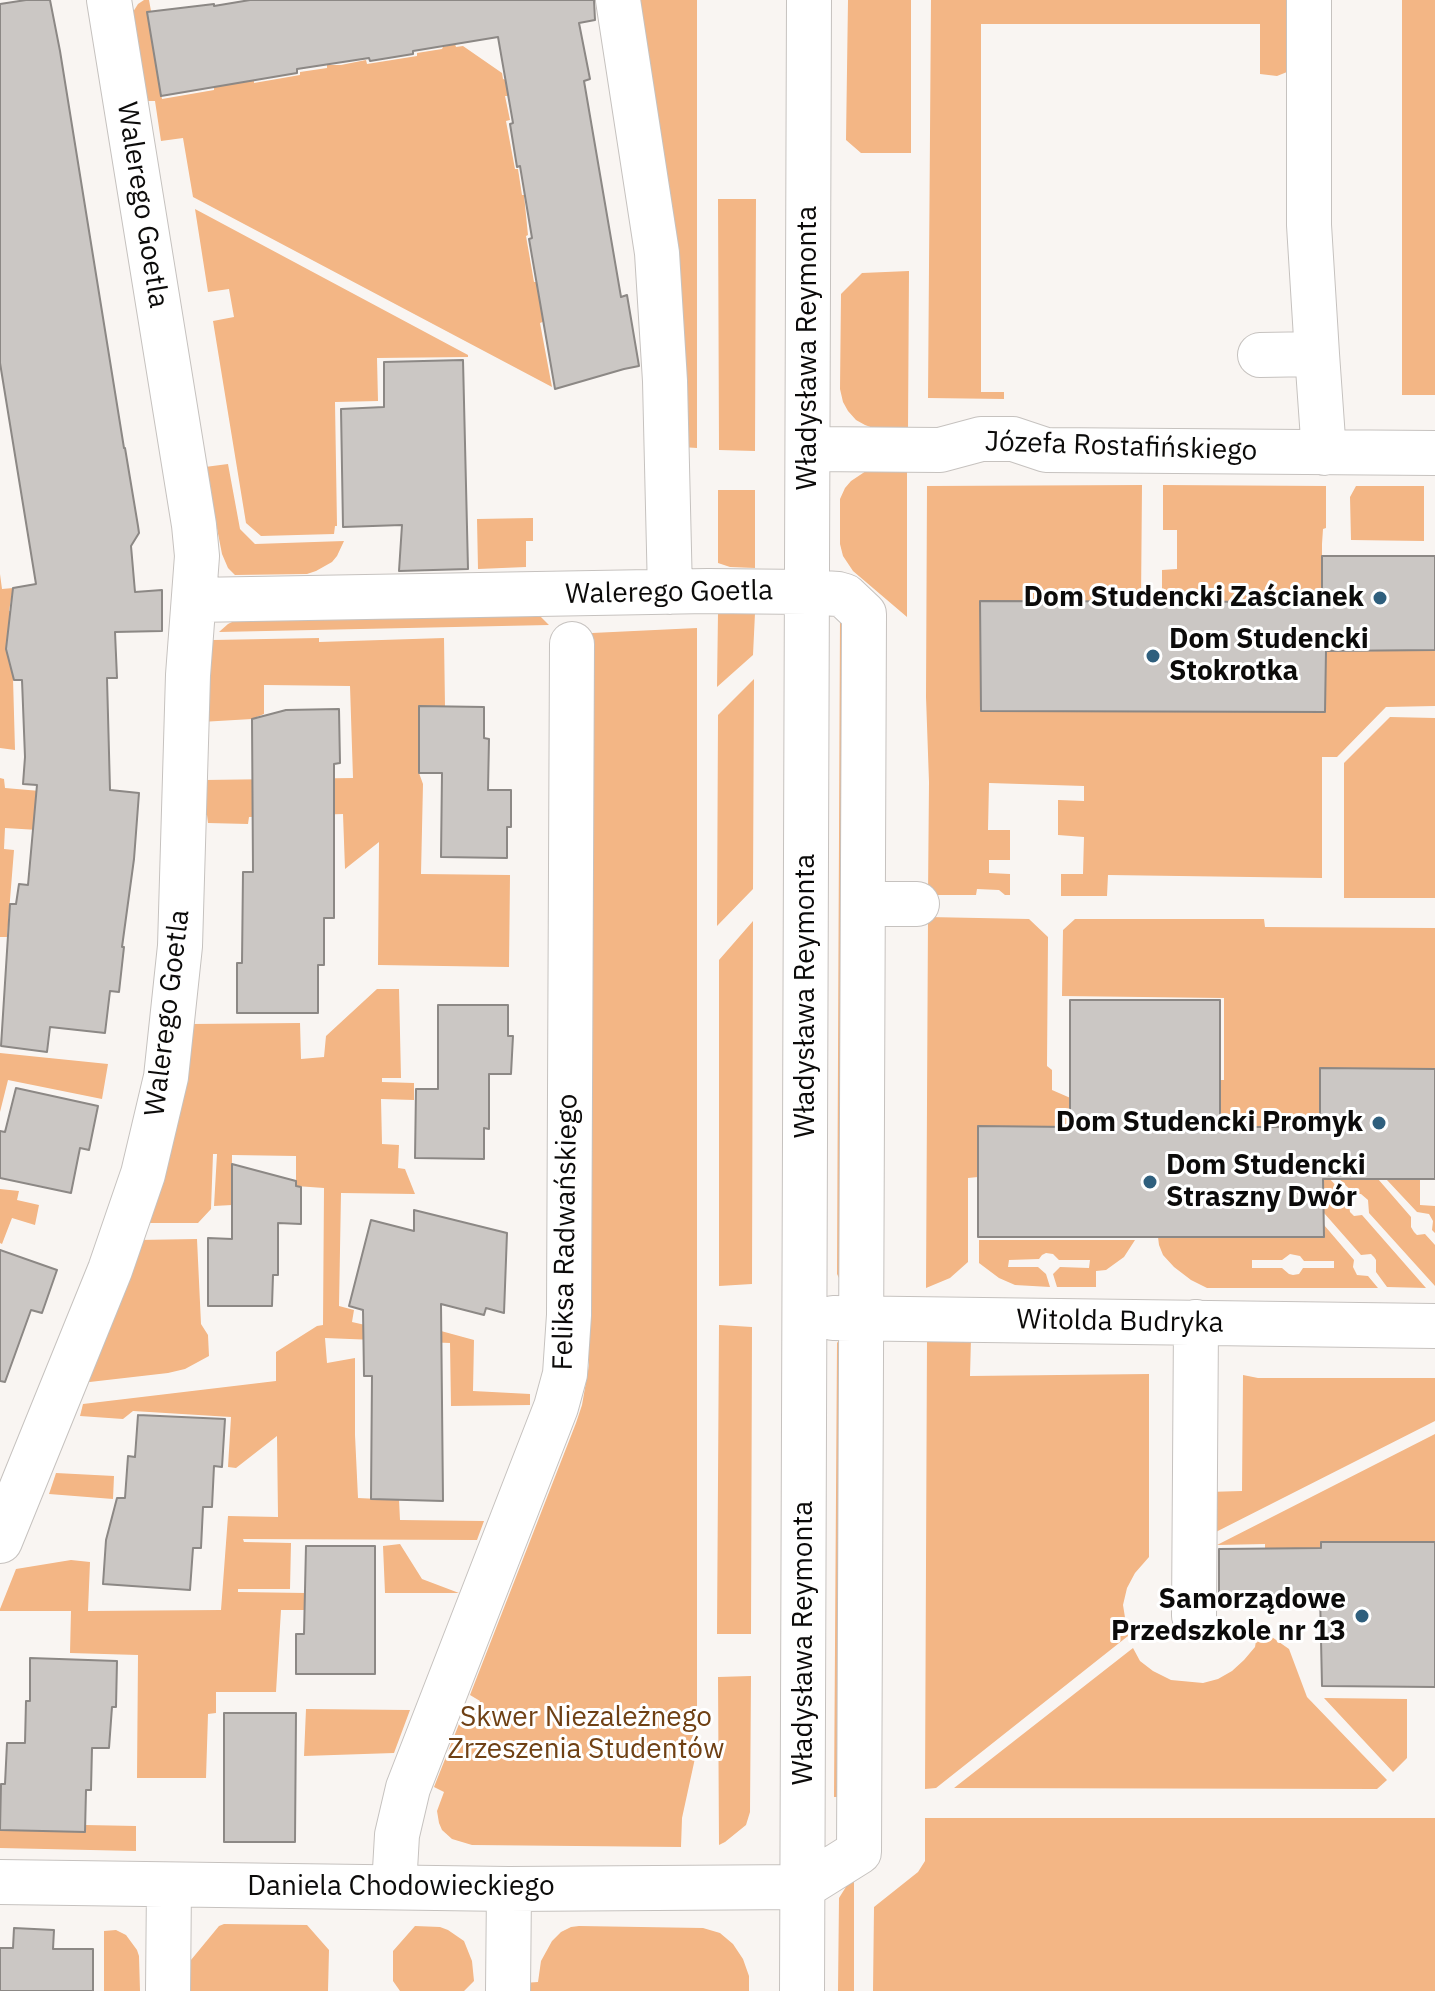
<!DOCTYPE html>
<meta charset="utf-8">
<style>
body{margin:0}
canvas{display:block;background:#f9f5f2}
</style>
<canvas width="1435" height="1991"></canvas>
<script>
const context = document.querySelector('canvas').getContext('2d');
context.lineJoin = 'round';
function fill(path, color) { context.fillStyle = color; context.fill(path, 'evenodd'); }
const poly = rows => new Path2D(rows.map(r => 'M' + r).join(''));
function stroke(path, color, width, dash) { context.strokeStyle = color; context.lineWidth = width; context.lineCap = dash ? 'butt' : 'round'; context.setLineDash(dash || []); context.stroke(path); }
function write(font, color, halo, rows, align = 'center') {
  context.font = font + ' "IBM Plex Sans",sans-serif'; context.lineWidth = 6; context.setLineDash([]); context.textBaseline = 'middle'; context.strokeStyle = halo; context.fillStyle = color; for (const [text, x, y, turn = 0] of rows) {
    context.save(); context.translate(x, y); context.rotate((+turn || 0) * Math.PI / 180); context.textAlign = isNaN(turn) ? turn : align; if (halo) context.strokeText(text, 0, 0); context.fillText(text, 0, 0); context.restore();
  }
}
const green = poly([
 [144,0,149,0,151,11,147,12,162,99,214,90,214,83,254,79,254,83,300,75,300,72,327,68,327,65,341,65,366,60,367,64,417,56,417,53,442,49,443,47,455,44,456,47,463,46,502,73,503,79,506,80,508,96,505,96,510,120,506,121,515,169,518,169,522,195,524,195,528,235,526,236,534,282,536,282,545,321,540,323,552,387,193,197,183,138,161,141,155,101,147,101,133,12,138,4],
 [640,0,697,0,697,448,682,447],
 [848,0,911,0,911,153,861,153,846,140],
 [931,0,1290,0,1287,72,1277,76,1260,74,1260,24,981,24,981,392,1004,392,1004,399,928,398],
 [1402,0,1435,0,1435,395,1402,395],
 [718,199,756,199,755,451,719,450],
 [195,209,468,355,468,357,377,358,378,401,335,402,337,526,335,526,334,534,261,536,246,523,213,321,234,317,229,289,208,292],
 [909,271,908,429,876,429,865,425,856,420,848,411,843,402,840,389,841,294,862,273],
 [228,464,240,529,255,544,344,541,337,556,332,562,316,571,307,574,235,575,228,568,222,554,205,467],
 [907,469,907,617,853,571,843,556,840,544,840,499,845,488,851,481,866,471],
 [1142,485,1141,602,980,602,980,651,984,652,985,660,980,660,981,711,1325,712,1326,662,1322,652,1435,650,1435,706,1386,707,1337,757,1322,757,1322,878,1108,875,1107,896,1061,896,1061,874,1083,874,1084,837,1058,835,1058,800,1084,801,1084,786,989,783,988,830,1010,830,1010,860,989,860,989,873,1010,874,1010,895,1005,895,999,890,977,889,976,895,928,895,929,782,926,697,927,486],
 [1163,485,1326,486,1326,528,1323,529,1322,544,1322,594,1325,602,1162,602,1162,570,1177,569,1177,530,1163,530],
 [1356,486,1424,486,1424,541,1351,540,1350,497],
 [718,490,755,490,755,568,730,567,718,563],
 [533,518,533,541,526,541,526,567,478,569,477,519],
 [0,574,2,589,13,588,9,611,15,612,13,678,15,750,0,748],
 [718,613,755,613,753,655,717,687],
 [539,615,549,625,219,632,228,624,240,618],
 [840,616,854,631,840,1280,837,1274],
 [697,628,697,1749,682,1818,681,1847,472,1845,452,1839,442,1830,439,1823,437,1811,444,1792,434,1787,459,1724,470,1727,480,1701,470,1695,576,1423,582,1405,589,1365,587,640,592,633],
 [319,638,319,642,444,638,445,707,419,707,419,773,423,784,421,874,510,875,509,967,378,965,379,842,345,869,343,814,249,817,248,824,208,823,207,815,203,815,204,780,353,778,350,686,264,685,264,714,252,719,201,722,210,645,213,640],
 [754,679,753,889,717,926,718,715],
 [1390,717,1435,718,1435,898,1344,898,1344,763],
 [0,778,4,779,5,788,40,791,38,830,5,828,4,849,14,850,7,937,0,937],
 [928,917,1029,919,1048,937,1047,1066,1052,1070,1052,1090,1128,1123,1128,1127,978,1126,978,1177,968,1178,968,1262,950,1278,926,1288],
 [1075,919,1264,919,1265,927,1435,928,1435,1069,1321,1068,1323,1127,1203,1127,1185,1080,1224,1080,1224,998,1062,996,1063,930],
 [753,921,752,1284,719,1286,719,960],
 [377,989,399,989,401,1078,382,1078,382,1082,414,1083,414,1100,381,1099,382,1144,399,1145,398,1168,405,1169,415,1194,341,1193,339,1306,354,1310,352,1322,374,1327,397,1319,474,1340,473,1391,530,1394,530,1405,451,1406,450,1343,325,1338,327,1363,355,1358,355,1435,358,1498,399,1500,400,1520,484,1521,477,1540,243,1539,244,1542,291,1543,290,1589,238,1589,238,1592,306,1593,305,1610,281,1610,276,1692,216,1692,216,1713,208,1714,206,1778,137,1778,138,1655,70,1653,71,1611,0,1611,0,1609,16,1569,71,1560,90,1562,88,1611,221,1610,228,1516,278,1517,277,1436,236,1468,228,1467,231,1417,133,1411,123,1419,80,1416,83,1404,276,1381,276,1352,317,1326,323,1325,324,1188,296,1186,296,1156,232,1155,232,1205,214,1206,217,1154,213,1154,211,1209,198,1223,144,1223,191,1024,300,1023,301,1059,324,1057,326,1036],
 [0,1053,108,1064,102,1099,8,1080,0,1112],
 [1329,1178,1348,1199,1350,1212,1354,1216,1362,1215,1426,1288,1387,1287,1376,1272,1376,1260,1374,1257,1371,1254,1361,1255,1324,1213,1324,1179],
 [1339,1179,1378,1179,1411,1217,1411,1227,1414,1232,1417,1235,1425,1234,1435,1245,1435,1286,1369,1213,1368,1200,1361,1194,1355,1194],
 [1386,1179,1420,1179,1420,1205,1435,1206,1435,1233,1432,1230,1433,1221,1429,1214,1417,1212],
 [0,1189,19,1191,17,1200,39,1205,35,1225,12,1218,2,1244,0,1243],
 [1324,1225,1354,1260,1353,1267,1357,1275,1368,1276,1378,1288,1207,1288,1191,1280,1174,1267,1163,1255,1159,1245,1158,1237,1323,1237],
 [1290,1254,1300,1256,1304,1261,1334,1261,1334,1268,1303,1268,1299,1274,1293,1275,1289,1274,1282,1268,1252,1268,1252,1260,1282,1260],
 [197,1239,201,1324,208,1335,209,1356,185,1369,168,1373,81,1383,138,1240],
 [979,1240,1135,1240,1124,1257,1106,1270,1096,1271,1096,1287,1057,1287,1053,1274,1060,1267,1089,1268,1090,1260,1059,1260,1053,1254,1046,1253,1042,1255,1039,1259,1009,1260,1008,1267,1038,1267,1046,1274,1050,1287,1015,1285,999,1278,979,1263],
 [719,1325,752,1327,751,1634,717,1634],
 [927,1338,971,1338,970,1376,1149,1374,1149,1557,1135,1573,1127,1588,1123,1605,1128,1636,936,1788,925,1789],
 [839,1340,848,1797,834,1797,837,1343],
 [1243,1375,1258,1378,1435,1378,1435,1421,1206,1537,1207,1492,1242,1491],
 [1435,1434,1435,1542,1321,1595,1265,1594,1265,1544,1217,1545],
 [56,1473,114,1476,113,1499,49,1494],
 [400,1544,422,1579,459,1593,385,1593,383,1546],
 [1257,1635,1269,1635,1289,1649,1307,1697,1387,1780,1377,1789,954,1788,1133,1648,1140,1661,1153,1671,1171,1680,1203,1683,1218,1679,1232,1671,1244,1660,1255,1647],
 [751,1676,750,1812,746,1825,725,1842,719,1845,718,1677],
 [1324,1698,1407,1699,1407,1758,1393,1772],
 [306,1709,410,1710,394,1753,304,1756],
 [925,1818,1435,1818,1435,1991,873,1991,874,1907,918,1872,925,1861],
 [85,1825,136,1826,136,1851,0,1848,0,1830,84,1832],
 [854,1877,854,1991,838,1991,839,1898,849,1882],
 [224,1924,307,1925,329,1950,328,1991,186,1991,186,1966,219,1926],
 [415,1926,440,1927,448,1930,464,1941,472,1961,474,1981,464,1991,400,1991,393,1981,393,1951],
 [579,1926,703,1928,720,1933,733,1944,743,1959,749,1976,749,1991,523,1991,523,1983,538,1982,541,1961,552,1941,561,1932,571,1927],
 [116,1930,126,1935,137,1950,139,1956,140,1991,104,1991,104,1931]
]);
const building = poly([
 [26,0,50,0,60,51,124,448,125,448,138,526,139,533,131,546,135,592,162,590,162,631,115,632,117,678,107,678,110,790,139,793,134,859,122,947,124,947,119,992,110,991,105,1033,50,1027,47,1052,1,1046,10,904,16,904,19,884,28,885,37,785,23,784,25,757,22,680,14,680,6,649,13,588,36,584,0,363,0,4,26,0],
 [250,0,594,0,595,20,579,23,590,79,584,81,621,297,627,295,639,366,624,369,555,389,529,239,532,238,520,166,517,167,510,124,513,123,498,37,413,51,413,54,370,61,369,58,297,69,297,73,161,96,147,12,214,4,214,6,250,0],
 [463,360,468,569,399,571,402,525,343,527,341,409,384,407,384,362,463,360],
 [1322,556,1435,556,1435,650,1326,651,1325,712,981,711,980,601,1322,602,1322,556],
 [419,706,484,707,484,738,489,739,488,790,511,790,511,827,507,827,507,858,441,857,442,773,419,773,419,706],
 [339,709,340,763,334,764,334,918,324,918,324,965,318,965,318,1013,237,1013,237,963,242,963,243,872,253,872,252,719,286,710,339,709],
 [1070,1000,1220,1000,1220,1127,1320,1127,1320,1068,1435,1069,1435,1179,1323,1179,1324,1237,978,1237,978,1126,1070,1127,1070,1000],
 [438,1005,508,1005,508,1036,513,1036,511,1074,489,1074,489,1129,484,1128,484,1159,415,1158,416,1089,438,1089,438,1005],
 [16,1088,98,1106,89,1150,80,1148,71,1193,0,1178,0,1131,5,1132,16,1088],
 [232,1164,296,1181,296,1186,301,1187,301,1224,278,1223,278,1275,273,1275,272,1306,208,1306,208,1238,232,1239,232,1164],
 [414,1210,507,1233,504,1313,486,1308,484,1315,441,1304,443,1501,371,1499,372,1376,364,1376,363,1310,349,1306,371,1220,414,1231,414,1210],
 [0,1250,57,1270,42,1313,31,1310,5,1382,0,1381,0,1250],
 [138,1415,225,1419,222,1467,214,1466,212,1507,203,1507,201,1548,193,1548,190,1590,103,1584,106,1540,117,1498,125,1498,128,1456,135,1457,138,1415],
 [1321,1542,1435,1542,1435,1687,1322,1686,1320,1594,1219,1595,1219,1549,1321,1548,1321,1542],
 [306,1546,375,1546,375,1674,296,1674,296,1634,304,1634,306,1546],
 [30,1658,117,1661,116,1707,112,1707,109,1748,92,1748,91,1790,86,1790,85,1832,0,1830,1,1784,5,1784,7,1743,25,1743,26,1701,30,1701,30,1658],
 [224,1713,296,1713,295,1842,224,1842,224,1713],
 [14,1928,54,1930,53,1949,93,1949,93,1991,0,1991,0,1948,13,1948,14,1928]
]);
const minor = poly([
 [618,0,657,253,665,381,670,592],
 [1309,0,1309,225,1317,354],
 [1260,355,1317,354,1324,453],
 [808,449,940,450,981,439,1013,439,1046,450,1435,453],
 [863,904,917,904],
 [833,1318,1435,1326],
 [0,1541,110,1270,143,1174,166,1077,180,946,188,675,197,556,194,525,109,0],
 [1194,1616,1196,1322],
 [0,1882,509,1889,803,1887,859,1852,864,614,845,596,838,594,808,592,708,591,194,600],
 [394,1887,397,1835,408,1788,556,1407,565,1374,569,1315,572,644],
 [168,1991,169,1885],
 [508,1991,509,1889],
 [802,1991,809,0]
]);
const markers = [
 [1380,598,8,"#2f5f7d"],
 [1153,656,8,"#2f5f7d"],
 [1379,1123,8,"#2f5f7d"],
 [1150,1182,8,"#2f5f7d"],
 [1362,1616,8,"#2f5f7d"]
];
const streetNames = [
 ["Walerego Goetla",142,205,81],
 ["Władysława Reymonta",808,348,-90],
 ["Józefa Rostafińskiego",1121,447,2],
 ["Walerego Goetla",669,593,-1],
 ["Władysława Reymonta",806,996,-90],
 ["Walerego Goetla",168,1013,-83],
 ["Feliksa Radwańskiego",566,1232,-89],
 ["Witolda Budryka",1120,1322,1],
 ["Władysława Reymonta",804,1643,-90],
 ["Daniela Chodowieckiego",401,1887]
];
const poiNames = [
 ["Dom Studencki Zaścianek",1364,598],
 ["Dom Studencki",1169,640,"left"],
 ["Stokrotka",1169,672,"left"],
 ["Dom Studencki Promyk",1363,1123],
 ["Dom Studencki",1166,1166,"left"],
 ["Straszny Dwór",1166,1198,"left"],
 ["Samorządowe",1346,1600],
 ["Przedszkole nr 13",1346,1632]
];
const parkNames = [
 ["Skwer Niezależnego",586,1718],
 ["Zrzeszenia Studentów",586,1750]
];
fill(green, '#f3b685');
fill(building, '#cbc7c4');
stroke(building, '#8c8885', 2);
stroke(minor, '#c6c2bf', 46);
stroke(minor, '#fff', 44);
for (const [x, y, r, color] of markers) { const dot = new Path2D(); dot.arc(x, y, r, 0, 2 * Math.PI); context.fillStyle = color; context.fill(dot); stroke(dot, '#fff', 3); }
write('28px', '#0c0b0a', '#fff', streetNames);
write('bold 28px', '#0c0b0a', '#fff', poiNames, 'right');
write('28px', '#6f4014', '#fff', parkNames);
</script>
